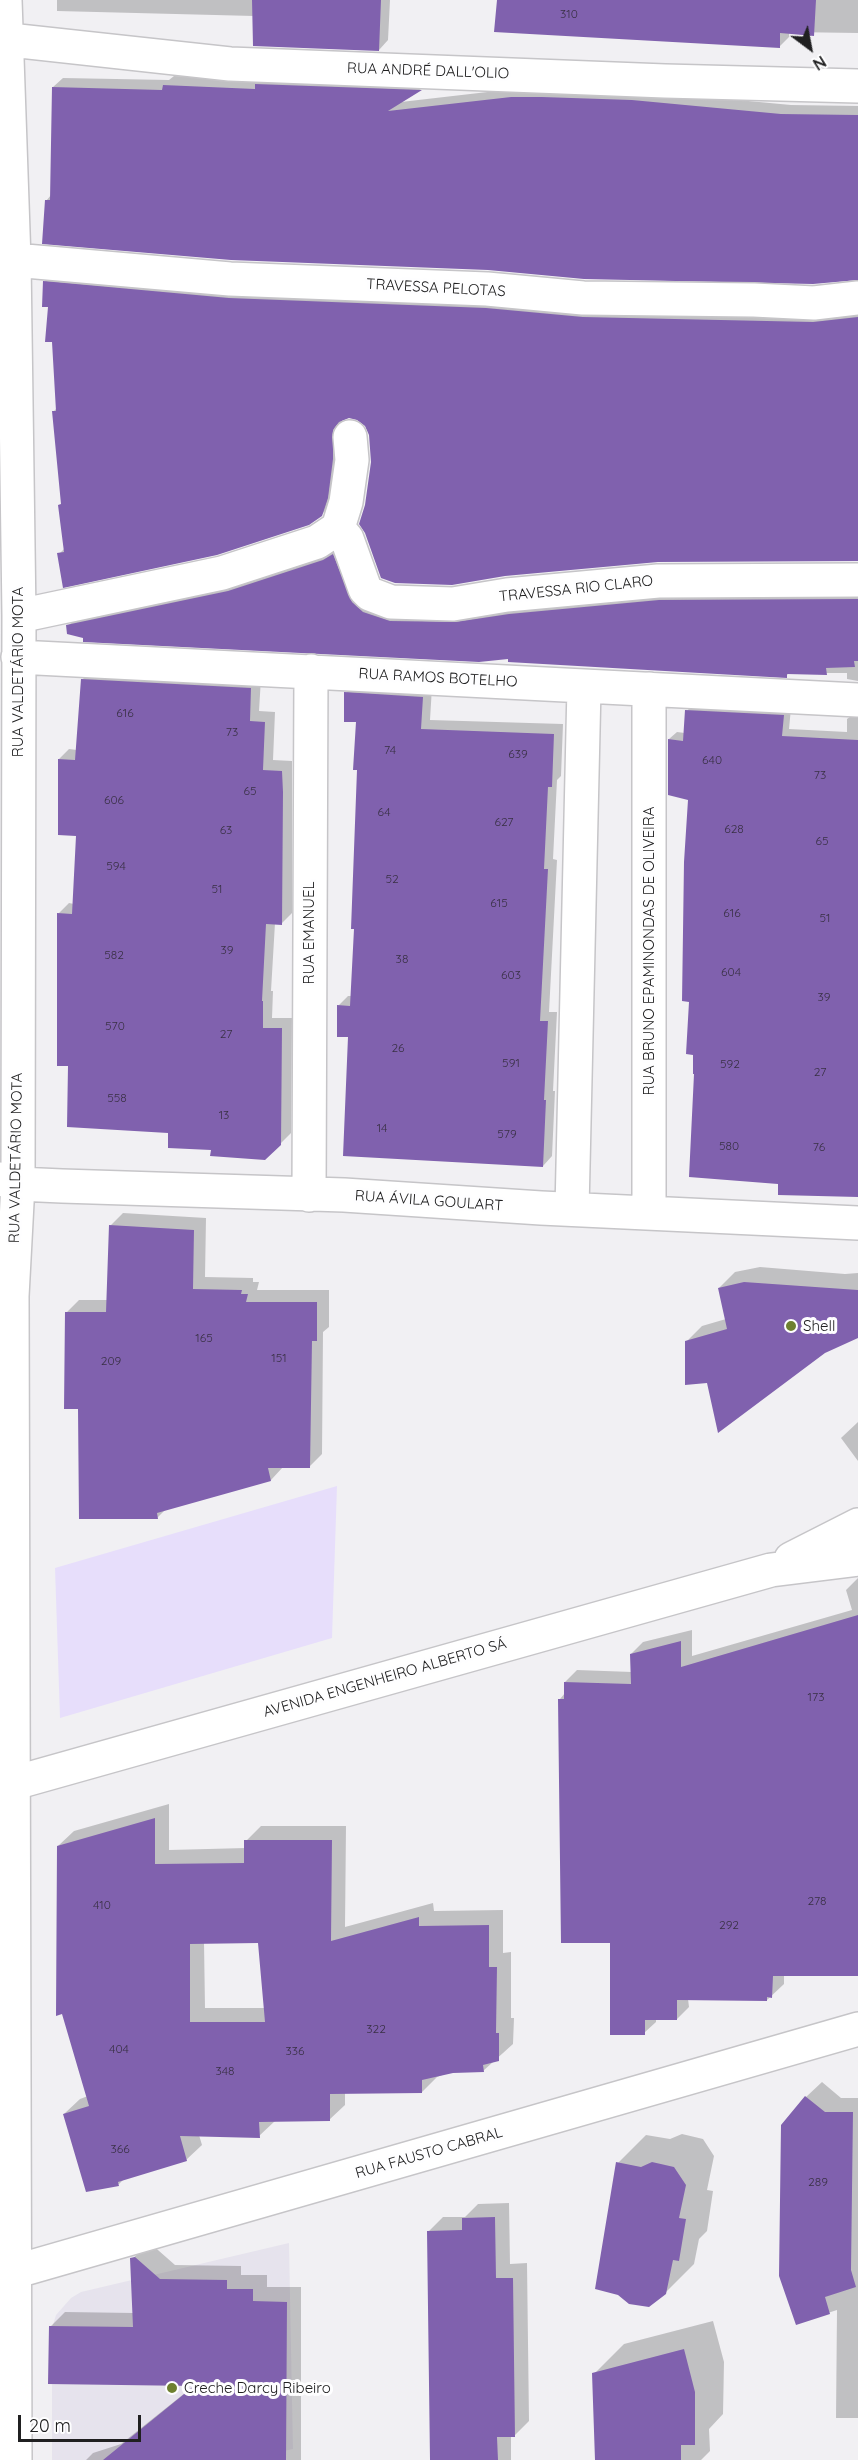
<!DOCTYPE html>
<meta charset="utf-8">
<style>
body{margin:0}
#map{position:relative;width:858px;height:2460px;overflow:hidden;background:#f1f0f3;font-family:Quicksand,sans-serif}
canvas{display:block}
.north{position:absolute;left:780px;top:18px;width:60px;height:60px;-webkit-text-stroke:4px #fefeff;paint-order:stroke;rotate:148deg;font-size:16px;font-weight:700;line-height:24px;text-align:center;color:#202021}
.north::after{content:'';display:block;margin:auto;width:21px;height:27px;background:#202021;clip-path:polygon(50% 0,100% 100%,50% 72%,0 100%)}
.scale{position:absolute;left:18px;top:2415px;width:123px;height:27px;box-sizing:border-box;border:3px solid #202021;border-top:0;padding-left:8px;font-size:18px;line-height:21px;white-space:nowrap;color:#202021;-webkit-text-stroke:4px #fefeff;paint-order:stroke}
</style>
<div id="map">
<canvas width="858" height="2460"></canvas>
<div class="north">N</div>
<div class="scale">20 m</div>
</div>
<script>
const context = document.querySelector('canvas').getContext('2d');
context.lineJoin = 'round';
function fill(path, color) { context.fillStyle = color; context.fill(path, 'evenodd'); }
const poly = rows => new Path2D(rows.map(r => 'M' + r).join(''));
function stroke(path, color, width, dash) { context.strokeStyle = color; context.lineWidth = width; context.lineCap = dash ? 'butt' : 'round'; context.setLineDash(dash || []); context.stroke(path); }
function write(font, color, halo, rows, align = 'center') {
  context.font = font + ' Quicksand,sans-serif'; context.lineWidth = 6; context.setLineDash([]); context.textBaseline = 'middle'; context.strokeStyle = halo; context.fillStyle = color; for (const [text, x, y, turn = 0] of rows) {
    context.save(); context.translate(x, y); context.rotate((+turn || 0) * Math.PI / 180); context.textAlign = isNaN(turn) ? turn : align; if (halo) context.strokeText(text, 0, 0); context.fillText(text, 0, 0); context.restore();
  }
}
const built = poly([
 [289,2243,293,2449,246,2460,52,2460,52,2328,56,2315,71,2298,81,2292]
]);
const green = poly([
 [337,1486,332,1638,60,1718,55,1568]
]);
const shadow = poly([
 [57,0,390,0,388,40,379,50,254,16,57,11],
 [498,0,858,0,858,33,789,32,789,37,779,47],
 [174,76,261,79,429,81,421,89,401,102,522,88,642,91,791,105,858,106,858,278,46,201,51,195,53,87,63,78,169,80],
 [54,272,858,309,858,560,366,505,372,462,370,435,366,425,358,418,349,417,342,419,342,449,331,505,321,515,59,554,65,548,54,411,58,407,50,306,44,282],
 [334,551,373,602,670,591,858,590,858,681,847,679,847,673,789,673,786,676,509,658,85,636,68,626,78,616],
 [92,669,261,678,259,711,275,712,273,760,292,761,292,913,282,923,275,923,271,991,273,991,272,1018,292,1018,291,1133,280,1144,213,1148,169,1131,69,1065,59,913,69,903,74,904,78,835,59,759,69,749,77,750,82,680],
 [356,683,432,687,430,720,563,724,561,776,557,780,553,859,557,860,549,1012,557,1012,553,1091,555,1091,552,1156,543,1166,349,1036,338,1006,348,996,352,996,356,928,358,721,346,693],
 [694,703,791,708,789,729,847,732,847,719,858,711,858,1196,696,1073,691,1000,689,799,669,739,677,732,685,733,687,711],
 [123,1213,206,1218,205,1277,253,1278,253,1282,259,1282,257,1290,329,1290,329,1327,323,1332,322,1454,310,1466,283,1467,271,1480,166,1509,157,1518,80,1408,66,1313,79,1300,108,1300,111,1225],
 [760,1267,845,1274,858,1273,858,1337,709,1382,687,1341,702,1326,726,1319,719,1288,735,1272],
 [858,1422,858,1461,841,1438],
 [858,1578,858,1975,784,1975,784,1984,767,2000,688,1999,689,2007,677,2019,656,2018,656,2022,644,2033,611,1941,560,1699,565,1693,565,1682,577,1670,632,1672,631,1654,643,1642,692,1630,692,1656,852,1610,846,1590],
 [169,1804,169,1850,246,1848,246,1841,261,1826,346,1826,345,1927,433,1903,434,1911,503,1910,503,1953,511,1952,511,2018,514,2018,513,2044,483,2071,453,2071,437,2077,422,2092,345,2093,345,2105,329,2120,275,2121,259,2136,199,2135,202,2145,186,2160,125,2178,119,2184,87,2190,64,2114,80,2099,88,2096,58,1846,74,1831],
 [259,1941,265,2008,205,2008,204,1942],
 [822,2082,841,2098,858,2098,858,2418,836,2418,837,2310,797,2323,806,2097],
 [682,2134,703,2139,714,2156,707,2190,713,2191,707,2231,699,2239,694,2264,665,2293,618,2163,646,2135,670,2139],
 [509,2203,510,2264,527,2263,529,2421,514,2436,511,2436,511,2460,431,2460,428,2232,443,2217,465,2217,478,2204],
 [150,2243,175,2265,241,2266,241,2275,267,2275,267,2287,301,2287,301,2460,86,2460,93,2453,121,2444,195,2385,50,2327,65,2312,134,2313,132,2259],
 [713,2321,724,2362,723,2414,709,2429,710,2451,701,2460,596,2460,594,2374,624,2344]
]);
const building = poly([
 [252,0,381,0,379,51,253,46],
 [497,0,816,0,814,36,780,33,780,48,494,32],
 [255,84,422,90,388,111,511,97,542,97,632,100,781,114,858,115,858,280,813,284,584,279,488,270,231,260,42,244,45,200,50,200,52,87,162,90,163,85,255,89],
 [43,281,229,298,486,308,583,317,813,322,858,317,858,561,658,562,505,576,452,585,395,583,381,578,365,533,359,524,365,505,371,462,369,435,365,426,357,420,349,418,339,422,333,430,333,459,328,498,322,516,309,525,217,555,63,588,57,553,64,552,58,505,61,504,52,411,56,411,52,342,45,342,48,307,42,307],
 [333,554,352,602,363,612,390,621,456,622,509,614,659,600,858,599,858,661,854,661,855,667,826,668,827,675,787,674,787,678,508,662,508,659,479,662,83,642,83,638,67,634,66,625,228,591,323,560],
 [81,679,251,688,250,721,265,722,263,770,282,771,283,792,282,925,266,924,262,1001,263,1001,263,1028,282,1028,281,1145,265,1160,210,1156,211,1150,168,1148,168,1133,67,1127,68,1066,57,1066,57,913,72,914,76,836,58,835,58,759,75,760],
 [344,692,423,697,421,729,554,734,552,787,548,787,544,869,548,869,540,1021,548,1021,544,1100,546,1100,543,1167,343,1156,348,1037,337,1037,337,1005,350,1006,354,929,351,929,357,770,353,770,356,722,344,722],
 [685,710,784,715,782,736,858,740,858,1197,778,1195,778,1184,689,1177,694,1074,693,1074,693,1055,686,1054,689,1002,682,1001,684,862,688,800,668,795,668,739,683,741],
 [109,1225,194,1230,193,1289,242,1290,241,1294,248,1294,246,1302,317,1302,317,1341,312,1341,310,1468,268,1468,271,1481,157,1513,158,1519,79,1519,78,1409,64,1409,65,1312,106,1312],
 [744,1282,858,1290,858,1338,825,1353,718,1433,707,1383,685,1385,685,1341,727,1329,718,1288],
 [858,1615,858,1976,773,1976,772,1998,767,1997,767,2001,677,2000,677,2020,645,2020,645,2035,610,2035,610,1943,561,1943,558,1699,564,1699,564,1682,631,1684,630,1654,681,1641,681,1667],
 [155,1818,155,1864,244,1863,244,1840,332,1840,331,1941,419,1917,419,1926,489,1925,489,1967,497,1967,496,2033,499,2033,499,2061,483,2065,484,2072,453,2073,422,2080,422,2093,330,2094,330,2121,259,2122,260,2138,180,2136,187,2161,118,2182,119,2186,86,2192,63,2114,89,2106,62,2014,56,2016,57,1846],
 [258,1943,265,2022,190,2022,190,1944],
 [805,2096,825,2112,853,2112,851,2270,856,2287,825,2297,830,2314,796,2325,779,2276,781,2125],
 [616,2162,641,2167,652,2162,674,2167,686,2185,679,2218,686,2219,679,2261,673,2260,666,2294,649,2307,629,2304,618,2295,595,2289],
 [495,2217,496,2278,513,2278,515,2437,497,2437,498,2460,430,2460,427,2231,462,2230,462,2218],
 [135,2257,160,2279,227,2280,227,2289,253,2289,253,2301,287,2302,286,2460,103,2460,194,2386,48,2384,49,2326,133,2327,130,2258],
 [684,2349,695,2392,695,2445,681,2445,681,2460,595,2460,592,2373]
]);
const minor = poly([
 [5,0,14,260,19,616,18,1184,12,1296,15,2460],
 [0,39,230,64,665,81,858,86],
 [14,260,230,279,487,289,583,298,754,300,814,303,858,298],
 [338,528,347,539,365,589,370,594,391,602,453,604,507,595,658,581,858,580],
 [19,616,222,573,317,542,338,528,346,502,352,460,350,437],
 [18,657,858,700],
 [0,1179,18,1184,62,1186,344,1195,541,1208,858,1223],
 [309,1195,311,671],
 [572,1209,584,687],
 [649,1213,649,689],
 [0,2276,858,2029]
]);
const primary = poly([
 [791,1559,858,1525],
 [0,1787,771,1570,858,1559]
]);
const markers = [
 [791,1326,6,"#6e8030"],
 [172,2388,6,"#6e8030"]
];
const numberNames = [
 ["310",569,14],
 ["616",125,713],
 ["73",232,732],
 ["74",390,750],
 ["639",518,754],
 ["640",712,760],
 ["73",820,775],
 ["65",250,791],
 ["606",114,800],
 ["64",384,812],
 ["627",504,822],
 ["628",734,829],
 ["63",226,830],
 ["65",822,841],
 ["594",116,866],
 ["52",392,879],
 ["51",217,889],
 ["615",499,903],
 ["616",732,913],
 ["51",825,918],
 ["39",227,950],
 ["582",114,955],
 ["38",402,959],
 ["604",731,972],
 ["603",511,975],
 ["39",824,997],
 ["570",115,1026],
 ["27",226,1034],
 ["26",398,1048],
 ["591",511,1063],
 ["592",730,1064],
 ["27",820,1072],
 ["558",117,1098],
 ["13",224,1115],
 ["14",382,1128],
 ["579",507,1134],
 ["580",729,1146],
 ["76",819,1147],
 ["165",204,1338],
 ["151",279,1358],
 ["209",111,1361],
 ["173",816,1697],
 ["278",817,1901],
 ["410",102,1905],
 ["292",729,1925],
 ["322",376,2029],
 ["404",119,2049],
 ["336",295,2051],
 ["348",225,2071],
 ["366",120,2149],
 ["289",818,2182]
];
const streetNames = [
 ["RUA ANDRÉ DALL'OLIO",428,71,2],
 ["TRAVESSA PELOTAS",436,288,3],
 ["TRAVESSA RIO CLARO",576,589,-6],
 ["RUA VALDETÁRIO MOTA",18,672,-90],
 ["RUA RAMOS BOTELHO",438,678,3],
 ["RUA EMANUEL",309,933,-90],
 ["RUA BRUNO EPAMINONDAS DE OLIVEIRA",649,951,-90],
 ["RUA VALDETÁRIO MOTA",16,1158,-89],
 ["RUA ÁVILA GOULART",429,1201,4],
 ["AVENIDA ENGENHEIRO ALBERTO SÁ",385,1678,-16],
 ["RUA FAUSTO CABRAL",429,2153,-16]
];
const poiNames = [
 ["Shell",803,1326],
 ["Creche Darcy Ribeiro",184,2388]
];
fill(built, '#e6e3ed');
fill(green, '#e7defb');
fill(shadow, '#0003');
fill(building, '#8061ae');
stroke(minor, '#c6c5c8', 36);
stroke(primary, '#c6c5c8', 36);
stroke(minor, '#fff', 33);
stroke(primary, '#fff', 33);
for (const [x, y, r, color] of markers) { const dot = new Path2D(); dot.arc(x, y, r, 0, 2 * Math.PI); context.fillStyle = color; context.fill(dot); stroke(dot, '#fefeff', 2); }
write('12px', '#383044', null, numberNames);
write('15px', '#202021', '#fefeff', streetNames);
write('15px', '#202021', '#fefeff', poiNames, 'left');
</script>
